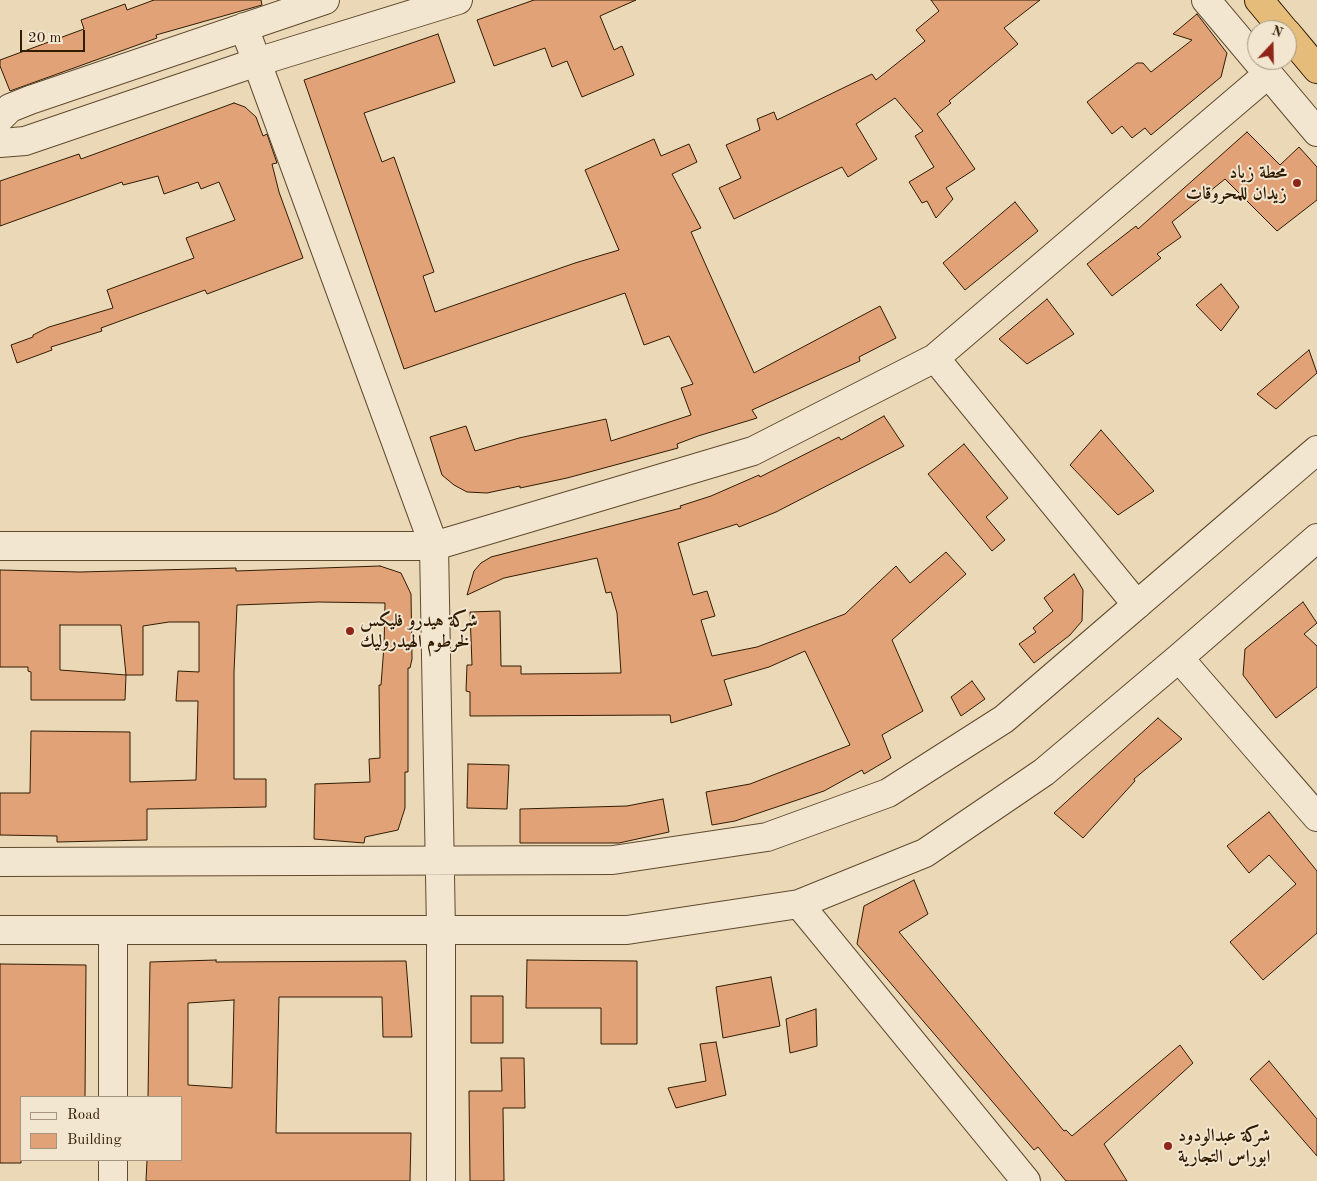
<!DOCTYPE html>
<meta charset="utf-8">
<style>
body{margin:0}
#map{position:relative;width:1317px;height:1181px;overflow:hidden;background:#ebd8b6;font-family:"Old Standard TT",serif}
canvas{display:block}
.legend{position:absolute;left:20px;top:1096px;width:162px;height:65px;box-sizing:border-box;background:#f2e6d0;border:1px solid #a5957e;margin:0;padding:6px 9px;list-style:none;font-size:15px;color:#311c02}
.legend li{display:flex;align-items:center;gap:10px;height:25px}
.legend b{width:25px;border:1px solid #a5957e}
.north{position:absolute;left:1247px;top:20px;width:50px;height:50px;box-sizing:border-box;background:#f2e6d0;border:1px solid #a5957e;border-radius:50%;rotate:21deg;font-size:14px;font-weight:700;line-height:20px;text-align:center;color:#311c02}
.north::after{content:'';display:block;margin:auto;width:18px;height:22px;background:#8f2418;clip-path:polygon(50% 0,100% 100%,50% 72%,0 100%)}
.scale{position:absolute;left:20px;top:30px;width:65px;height:22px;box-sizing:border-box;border:2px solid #311c02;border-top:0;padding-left:6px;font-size:15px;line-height:18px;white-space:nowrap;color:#311c02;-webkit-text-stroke:4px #f2e6d0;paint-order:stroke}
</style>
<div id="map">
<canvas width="1317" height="1181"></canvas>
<ul class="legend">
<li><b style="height:6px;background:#f2e6d0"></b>Road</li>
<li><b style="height:14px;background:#e2a278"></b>Building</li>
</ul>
<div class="north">N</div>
<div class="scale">20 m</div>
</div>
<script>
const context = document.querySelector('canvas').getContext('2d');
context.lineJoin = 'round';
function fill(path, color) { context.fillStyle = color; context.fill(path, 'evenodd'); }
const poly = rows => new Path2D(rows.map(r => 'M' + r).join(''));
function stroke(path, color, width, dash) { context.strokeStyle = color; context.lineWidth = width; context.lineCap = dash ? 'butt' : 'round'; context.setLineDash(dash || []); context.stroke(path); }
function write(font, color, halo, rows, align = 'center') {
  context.font = font + ' "Old Standard TT",Amiri,serif'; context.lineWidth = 4; context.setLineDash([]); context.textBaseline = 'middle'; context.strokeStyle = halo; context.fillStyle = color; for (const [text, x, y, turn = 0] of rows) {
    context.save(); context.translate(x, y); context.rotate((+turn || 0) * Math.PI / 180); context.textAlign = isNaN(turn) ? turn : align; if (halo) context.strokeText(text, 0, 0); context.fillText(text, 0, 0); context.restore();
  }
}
const building = poly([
 [154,0,261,0,262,5,156,35,157,38,10,91,0,66,0,60,84,29,81,20,125,4,127,10,154,0],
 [534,0,636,0,600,16,614,50,622,46,634,75,582,97,567,61,552,67,545,48,494,66,477,20,534,0],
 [931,0,1040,0,1004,28,1018,44,949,101,951,103,937,114,975,169,946,188,953,199,936,218,927,201,922,203,909,182,934,167,915,136,923,131,895,98,856,124,877,159,848,177,842,167,734,219,719,188,741,178,726,145,760,130,757,119,774,112,777,120,872,74,876,80,925,41,916,30,939,11,931,0],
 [1197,14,1227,53,1221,77,1151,135,1145,128,1132,138,1122,126,1112,134,1087,102,1137,63,1143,63,1151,72,1192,40,1173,34,1197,14],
 [438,34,455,82,364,113,382,162,394,157,434,272,423,276,435,312,575,263,619,250,585,170,654,139,661,156,689,144,697,162,672,174,701,228,691,232,754,373,880,306,896,338,859,357,860,361,752,410,757,418,698,436,677,444,678,448,567,478,520,488,520,486,487,493,467,492,454,485,442,475,430,437,466,426,475,451,519,438,606,419,611,441,691,415,681,388,693,384,669,336,644,345,625,293,404,369,304,80,438,34],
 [234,103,245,107,256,117,263,136,267,134,277,163,272,164,279,192,303,258,207,294,205,290,101,328,102,331,51,347,52,350,17,363,11,345,33,337,33,335,49,327,113,308,107,290,194,258,186,238,235,220,219,182,201,189,198,182,164,194,158,176,123,185,122,182,0,226,0,181,79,154,81,159,234,103],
 [1247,132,1280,165,1299,147,1317,167,1317,200,1277,231,1225,179,1172,222,1181,237,1157,254,1161,258,1112,296,1087,264,1136,226,1138,229,1247,132],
 [1015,202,1038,231,965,290,943,263,1015,202],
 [1221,284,1239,307,1221,331,1196,305,1221,284],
 [1047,299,1074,334,1027,364,999,339,1047,299],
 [1309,350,1317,373,1276,409,1257,394,1309,350],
 [884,416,904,446,776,512,739,527,737,524,678,543,693,595,707,591,715,616,701,620,712,656,757,647,845,614,896,566,910,583,946,552,966,574,892,640,923,711,882,735,891,758,864,774,862,770,824,791,735,821,712,825,706,792,750,784,850,745,805,651,769,667,724,680,732,705,671,723,670,715,470,716,470,692,466,691,467,665,472,665,470,612,500,611,501,666,521,666,521,674,621,673,617,613,611,592,606,593,597,558,504,578,467,595,474,571,481,563,491,557,681,508,680,506,711,496,759,475,760,477,839,437,841,440,884,416],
 [1101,430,1154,491,1118,515,1070,465,1101,430],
 [964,444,1008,498,986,517,1005,540,992,551,928,474,964,444],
 [380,566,401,573,411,594,412,659,410,668,408,668,408,772,405,772,405,808,398,830,365,837,364,843,314,839,315,784,370,782,369,759,380,758,379,685,381,685,384,646,385,603,319,602,237,605,234,672,234,779,266,779,266,807,147,809,147,840,57,842,57,836,0,835,0,793,30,793,31,731,130,732,130,782,196,780,198,701,176,701,178,671,199,672,199,622,169,622,143,626,143,675,126,675,125,700,31,700,31,672,28,671,28,667,0,667,0,570,80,572,236,568,236,571,380,566],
 [60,625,121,625,126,675,60,670,60,625],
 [1074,574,1083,590,1082,621,1070,635,1034,663,1019,644,1036,632,1033,628,1053,611,1044,598,1074,574],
 [1303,602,1317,623,1304,634,1317,646,1317,687,1276,718,1243,675,1245,649,1303,602],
 [972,681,985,699,961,716,951,697,972,681],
 [1158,718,1182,739,1134,779,1135,781,1083,838,1054,813,1158,718],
 [468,764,509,765,507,809,467,808,468,764],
 [663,799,669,832,619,843,520,843,520,809,627,806,663,799],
 [1269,812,1317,871,1317,933,1263,980,1230,942,1296,884,1269,855,1249,873,1227,846,1269,812],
 [914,880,928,914,899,932,1064,1131,1066,1130,1072,1136,1180,1045,1193,1063,1104,1144,1127,1181,1066,1181,1038,1147,1034,1150,857,944,864,906,914,880],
 [216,960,216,962,406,961,412,1037,383,1037,382,997,279,997,276,1133,411,1133,410,1181,146,1181,147,1160,181,1160,181,1097,148,1097,150,962,216,960],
 [234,1000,232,1088,188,1085,188,1003,234,1000],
 [527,960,637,961,637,1044,601,1044,601,1008,526,1008,527,960],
 [0,964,86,965,85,1097,21,1097,21,1163,0,1163,0,964],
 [771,977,780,1026,723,1038,716,987,771,977],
 [471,996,503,996,503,1043,471,1043,471,996],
 [816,1009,817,1046,790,1053,786,1019,816,1009],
 [716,1042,726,1095,676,1108,668,1088,706,1081,700,1044,716,1042],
 [501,1058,524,1058,525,1108,503,1108,504,1181,470,1181,469,1091,502,1091,501,1058],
 [1269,1061,1317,1119,1317,1156,1250,1079,1269,1061]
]);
const minor = poly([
 [1206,0,1317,132],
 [244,27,434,546,441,930,441,1181],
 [0,118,10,108,30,100,325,0],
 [0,143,25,141,257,62,458,0],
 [935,358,1137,605],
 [0,546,434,546,753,451,935,358,1268,74],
 [1179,658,1317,817],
 [0,862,613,860,767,837,888,793,1004,719,1317,450],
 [799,904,1026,1181],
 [0,930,627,930,799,904,925,853,1044,772,1179,658,1317,538],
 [113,930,113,1097],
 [113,1160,113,1181]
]);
const highway = poly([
 [1259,0,1284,30],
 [1287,33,1317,69]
]);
const markers = [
 [1297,183,5,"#8f2418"],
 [350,631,5,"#8f2418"],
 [1168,1146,5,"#8f2418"]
];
const poiNames = [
 ["محطة زياد",1287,173,"right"],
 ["زيدان للمحروقات",1287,194,"right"],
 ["شركة هيدرو فليكس",360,621],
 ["لخرطوم الهيدروليك",360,642],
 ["شركة عبدالودود",1178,1136],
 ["ابوراس التجارية",1178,1157]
];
fill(building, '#e2a278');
stroke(building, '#311c02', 1);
stroke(minor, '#604b2f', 30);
stroke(highway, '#311c02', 30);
stroke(minor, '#f2e6d0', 28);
stroke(highway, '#e6bc7b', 28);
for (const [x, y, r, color] of markers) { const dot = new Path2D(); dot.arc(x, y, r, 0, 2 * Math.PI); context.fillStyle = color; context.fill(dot); stroke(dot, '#f2e6d0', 2); }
write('bold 18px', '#311c02', '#f2e6d0', poiNames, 'left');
</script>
